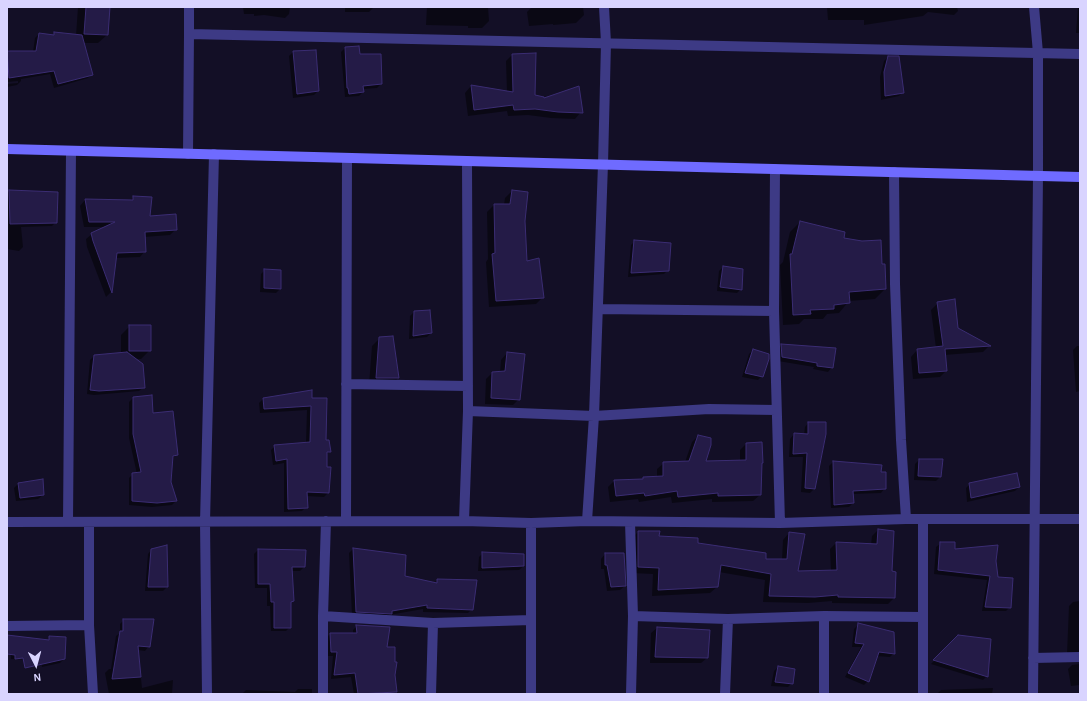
<!DOCTYPE html>
<style>
body{margin:0}
#map{position:relative;width:1087px;height:701px;overflow:hidden;background:#130f26;font-family:"Alegreya Sans",sans-serif}
canvas{display:block}
.frame{position:absolute;inset:0;border:8px solid #d9d4ff;pointer-events:none}
.north{position:absolute;left:16px;top:645px;width:40px;height:40px;-webkit-text-stroke:3px #130f26;paint-order:stroke;rotate:174deg;font-size:11px;font-weight:700;line-height:16px;text-align:center;color:#d9d4ff}
.north::after{content:'';display:block;margin:auto;width:14px;height:18px;background:#d9d4ff;clip-path:polygon(50% 0,100% 100%,50% 72%,0 100%)}
</style>
<div id="map">
<canvas width="1087" height="701"></canvas>
<div class="frame"></div>
<div class="north">N</div>
</div>
<script>
const context = document.querySelector('canvas').getContext('2d');
context.lineJoin = 'round';
function fill(path, color) { context.fillStyle = color; context.fill(path, 'evenodd'); }
const poly = rows => new Path2D(rows.map(r => 'M' + r).join(''));
function stroke(path, color, width, dash) { context.strokeStyle = color; context.lineWidth = width; context.lineCap = dash ? 'butt' : 'round'; context.setLineDash(dash || []); context.stroke(path); }
const shadow = poly([
 [78,7,109,7,107,35,98,43,83,43,92,74,88,78,54,88,50,74,21,79,21,81,17,85,7,87,7,84,18,83,18,81,7,82,7,50,15,52,33,52,35,38,39,34,52,36,55,33,76,36],
 [243,7,290,7,289,14,285,18,264,15,254,16,254,14,244,14],
 [345,7,373,7,373,8,369,12,345,12],
 [427,7,488,7,489,21,482,28,468,28,468,26,426,25],
 [532,7,583,7,584,15,576,23,553,25,553,24,529,26,527,12],
 [827,7,897,8,897,7,957,7,958,11,954,15,928,12,923,16,864,25,864,20,828,20],
 [1078,7,1080,7,1080,33,1076,33],
 [345,48,359,55,381,84,377,88,363,89,363,92,359,96,345,97,341,52],
 [315,51,318,91,314,95,293,98,289,56,293,52],
 [512,55,534,96,581,112,575,119,551,118,528,115,508,116,507,111,468,116,465,93,471,86,507,92,506,61],
 [888,57,903,92,899,96,881,100,880,77,884,61],
 [10,191,56,222,52,226,21,227,23,247,19,251,7,249,7,193],
 [512,191,524,221,527,262,543,297,536,304,489,307,486,262,488,259,487,212,494,205,504,205,505,198],
 [134,197,148,217,176,229,170,235,144,237,145,251,140,257,115,258,111,292,106,297,87,247,86,239,92,234,106,227,84,227,80,206,85,200,129,201],
 [800,222,843,239,862,242,881,265,884,265,885,289,875,299,849,301,839,313,827,314,823,319,804,319,799,324,783,325,780,265,783,262,790,232],
 [635,241,668,270,664,274,628,277,631,245],
 [723,267,741,289,737,293,717,291,719,271],
 [265,270,280,289,276,293,260,292,261,274],
 [938,303,957,328,989,346,983,352,944,355,946,371,940,377,913,379,911,357,917,350,936,348,931,310],
 [429,311,431,333,427,337,409,339,410,316,414,312],
 [130,326,150,350,141,359,135,359,144,387,139,391,94,395,87,394,90,360,94,356,121,354,121,335],
 [393,337,398,378,391,386,369,385,372,346,380,338],
 [782,345,832,367,828,372,813,369,814,367,778,361,778,349],
 [1077,346,1080,346,1080,391,1076,392,1073,350],
 [753,350,762,376,758,380,742,377,749,354],
 [507,353,519,399,513,405,485,404,486,379,492,373,500,373,501,360],
 [133,398,153,414,177,455,171,459,170,482,176,501,172,505,152,507,129,505,129,478,133,474,137,474,129,438,129,402],
 [263,399,311,399,325,441,330,451,326,455,328,493,324,497,306,496,306,507,302,511,284,512,284,463,273,465,271,450,275,446,306,443,307,410,260,413,259,403],
 [809,422,825,434,814,489,810,493,801,492,803,457,789,457,790,439,794,434,804,435,805,427],
 [698,436,705,462,740,461,740,450,746,444,760,495,753,501,712,502,712,499,672,503,671,497,639,502,638,499,610,502,608,487,614,481,642,480,644,478,657,477,657,469,664,463,685,462,692,442],
 [919,460,940,477,936,481,914,480,915,464],
 [833,462,881,466,880,473,885,488,881,493,852,494,853,503,849,507,831,508,829,466],
 [18,484,43,495,38,499,16,501,14,488],
 [970,484,1019,487,1015,491,967,502,966,488],
 [878,530,891,572,894,598,888,604,832,603,832,601,808,603,763,602,765,580,719,572,717,587,710,593,652,596,653,574,632,573,632,538,638,532,658,537,765,560,782,560,783,540,789,533,796,572,831,571,830,549,836,543,871,545,872,536],
 [941,543,954,550,995,561,997,578,1010,607,1006,611,982,611,987,580,934,574,936,547],
 [152,549,167,587,163,591,145,591,148,554],
 [353,549,404,577,434,583,437,580,472,609,468,613,423,612,423,609,389,615,387,617,352,615,349,553],
 [258,550,304,567,300,571,291,571,292,601,290,603,290,627,286,631,271,631,270,606,267,606,267,588,255,588,254,554],
 [483,553,524,566,519,570,478,571,479,557],
 [605,554,625,586,620,590,607,591,604,569,601,569,601,559],
 [1080,601,1080,656,1067,654,1069,606,1073,602],
 [124,620,149,646,145,651,138,650,142,688,173,680,172,694,109,694,105,673,109,669,111,669,116,636,120,633,120,624],
 [859,624,894,653,890,657,876,656,868,681,864,685,845,677,861,647,852,647,854,629],
 [357,626,386,648,394,675,396,694,354,694,351,677,331,679,333,656,327,656,326,638,330,634,353,634,353,630],
 [657,628,672,628,672,630,707,658,701,663,650,663,651,633],
 [958,636,987,676,983,680,931,664],
 [50,637,64,659,60,663,42,667,41,660,11,659,10,641,47,640],
 [1080,664,1080,685,1071,686,1068,669,1072,665],
 [778,667,792,683,788,687,771,686,774,671],
 [993,688,992,694,937,694,941,690],
 [298,689,312,689,312,694,242,694,246,690,295,692]
]);
const building = poly([
 [86,7,110,7,108,35,84,34,86,7],
 [54,32,82,35,93,75,58,84,54,71,9,78,7,51,36,51,39,33,54,35,54,32],
 [359,46,360,54,381,54,382,84,363,86,364,92,349,94,348,88,347,88,345,47,359,46],
 [316,50,319,91,297,94,293,51,316,50],
 [536,53,535,95,544,97,544,98,579,86,583,113,558,112,535,109,514,110,513,105,474,110,471,85,513,92,512,54,536,53],
 [888,56,899,56,904,93,885,96,884,72,888,56],
 [9,190,58,192,57,223,10,224,9,190],
 [512,190,528,192,525,221,527,261,539,258,544,298,496,301,492,254,495,253,494,204,510,204,512,190],
 [133,196,152,197,150,216,176,214,177,230,145,232,146,252,117,253,112,293,93,241,91,233,115,222,89,222,85,199,133,200,133,196],
 [800,221,845,232,844,238,862,241,881,240,882,264,885,264,886,289,849,292,850,303,834,305,834,309,810,310,811,314,793,315,790,254,792,254,800,221],
 [634,240,671,243,669,271,631,273,634,240],
 [723,266,743,269,742,290,720,287,723,266],
 [264,269,281,270,281,289,264,288,264,269],
 [955,299,958,328,991,346,945,349,947,371,919,373,917,349,943,346,937,302,955,299],
 [430,310,432,333,413,336,414,311,430,310],
 [129,325,151,325,151,351,129,351,129,325],
 [393,336,399,378,376,378,379,337,393,336],
 [781,344,836,348,833,368,817,366,817,363,782,357,781,344],
 [753,349,769,354,769,359,763,377,745,373,753,349],
 [127,352,143,364,145,388,99,391,90,390,94,355,127,352],
 [507,352,525,354,520,400,491,398,492,372,505,371,507,352],
 [312,390,312,398,327,398,326,440,329,440,331,452,327,452,327,467,331,467,329,493,307,492,308,508,288,509,287,459,276,461,274,445,310,442,311,406,264,409,263,398,312,390],
 [152,395,153,413,173,411,178,455,173,456,171,482,177,501,157,503,132,501,132,473,141,472,133,434,133,397,152,395],
 [808,422,826,422,826,434,815,489,805,488,807,453,793,454,794,433,808,434,808,422],
 [698,435,711,438,711,445,706,461,746,460,746,443,762,442,763,463,762,463,761,495,718,496,718,493,678,497,677,491,645,496,644,493,616,496,614,480,643,479,643,477,663,476,663,462,689,461,698,435],
 [919,459,943,459,941,477,918,476,919,459],
 [833,461,882,465,881,472,886,472,886,489,853,491,854,503,834,505,833,461],
 [1017,473,1020,487,971,498,969,483,1017,473],
 [43,479,44,495,20,498,18,483,43,479],
 [878,529,894,531,892,571,896,572,895,598,838,597,838,595,815,597,769,596,771,574,721,565,718,587,658,590,659,568,638,567,638,531,660,531,659,536,698,538,698,543,766,553,766,559,787,559,789,532,805,534,798,571,837,570,836,542,877,544,878,529],
 [940,542,955,542,955,549,998,545,996,561,998,577,1013,578,1011,608,985,607,990,576,938,570,940,542],
 [167,545,168,587,148,587,151,549,167,545],
 [353,548,406,555,405,576,437,583,437,579,477,580,473,610,427,608,427,605,392,611,392,614,356,612,353,548],
 [258,549,306,550,305,567,292,567,294,601,291,602,291,628,274,628,274,602,271,602,270,584,258,584,258,549],
 [482,552,524,554,524,566,482,568,482,552],
 [605,553,624,553,626,586,611,587,607,565,605,565,605,553],
 [123,619,154,619,150,647,138,646,141,677,112,679,120,631,123,631,123,619],
 [858,623,894,632,895,654,879,652,869,682,848,673,864,644,855,643,858,623],
 [356,625,390,627,387,647,395,647,395,662,397,662,395,675,397,692,358,694,355,673,334,675,337,652,331,652,330,633,357,633,356,625],
 [657,627,710,630,708,658,655,657,657,627],
 [7,635,49,640,49,636,66,637,65,659,25,668,23,658,15,659,15,655,7,654,7,635],
 [958,635,991,639,988,677,933,660,958,635],
 [778,666,795,669,793,684,775,682,778,666]
]);
const street = poly([
 [189,34,189,7],
 [188,154,189,34,1080,54],
 [775,169,774,311,780,523],
 [894,172,895,284,901,440,906,519],
 [598,309,774,311],
 [346,384,468,386],
 [468,411,594,416,709,409,776,410],
 [346,521,347,158],
 [464,521,468,411,467,161],
 [587,521,594,416,603,164,606,43,604,7],
 [7,522,464,521,531,523,587,521,780,523,906,519,1080,519],
 [68,522,71,151],
 [89,522,89,625,93,694],
 [630,522,633,616,631,694],
 [323,616,433,623,531,620],
 [633,616,728,619,824,616,923,617],
 [824,616,824,694],
 [7,626,89,625],
 [1033,658,1080,657],
 [207,694,205,522,214,154],
 [323,694,323,616,326,521],
 [431,694,433,623],
 [531,694,531,523],
 [725,694,728,619],
 [923,694,923,520],
 [1033,694,1038,175,1038,53,1034,7]
]);
const secondary = poly([
 [7,149,1080,177]
]);
fill(shadow, '#0007');
fill(building, '#241b47');
stroke(building, '#3b2d73', 1);
stroke(street, '#3d3a85', 10);
stroke(secondary, '#6f6bff', 10);
</script>
